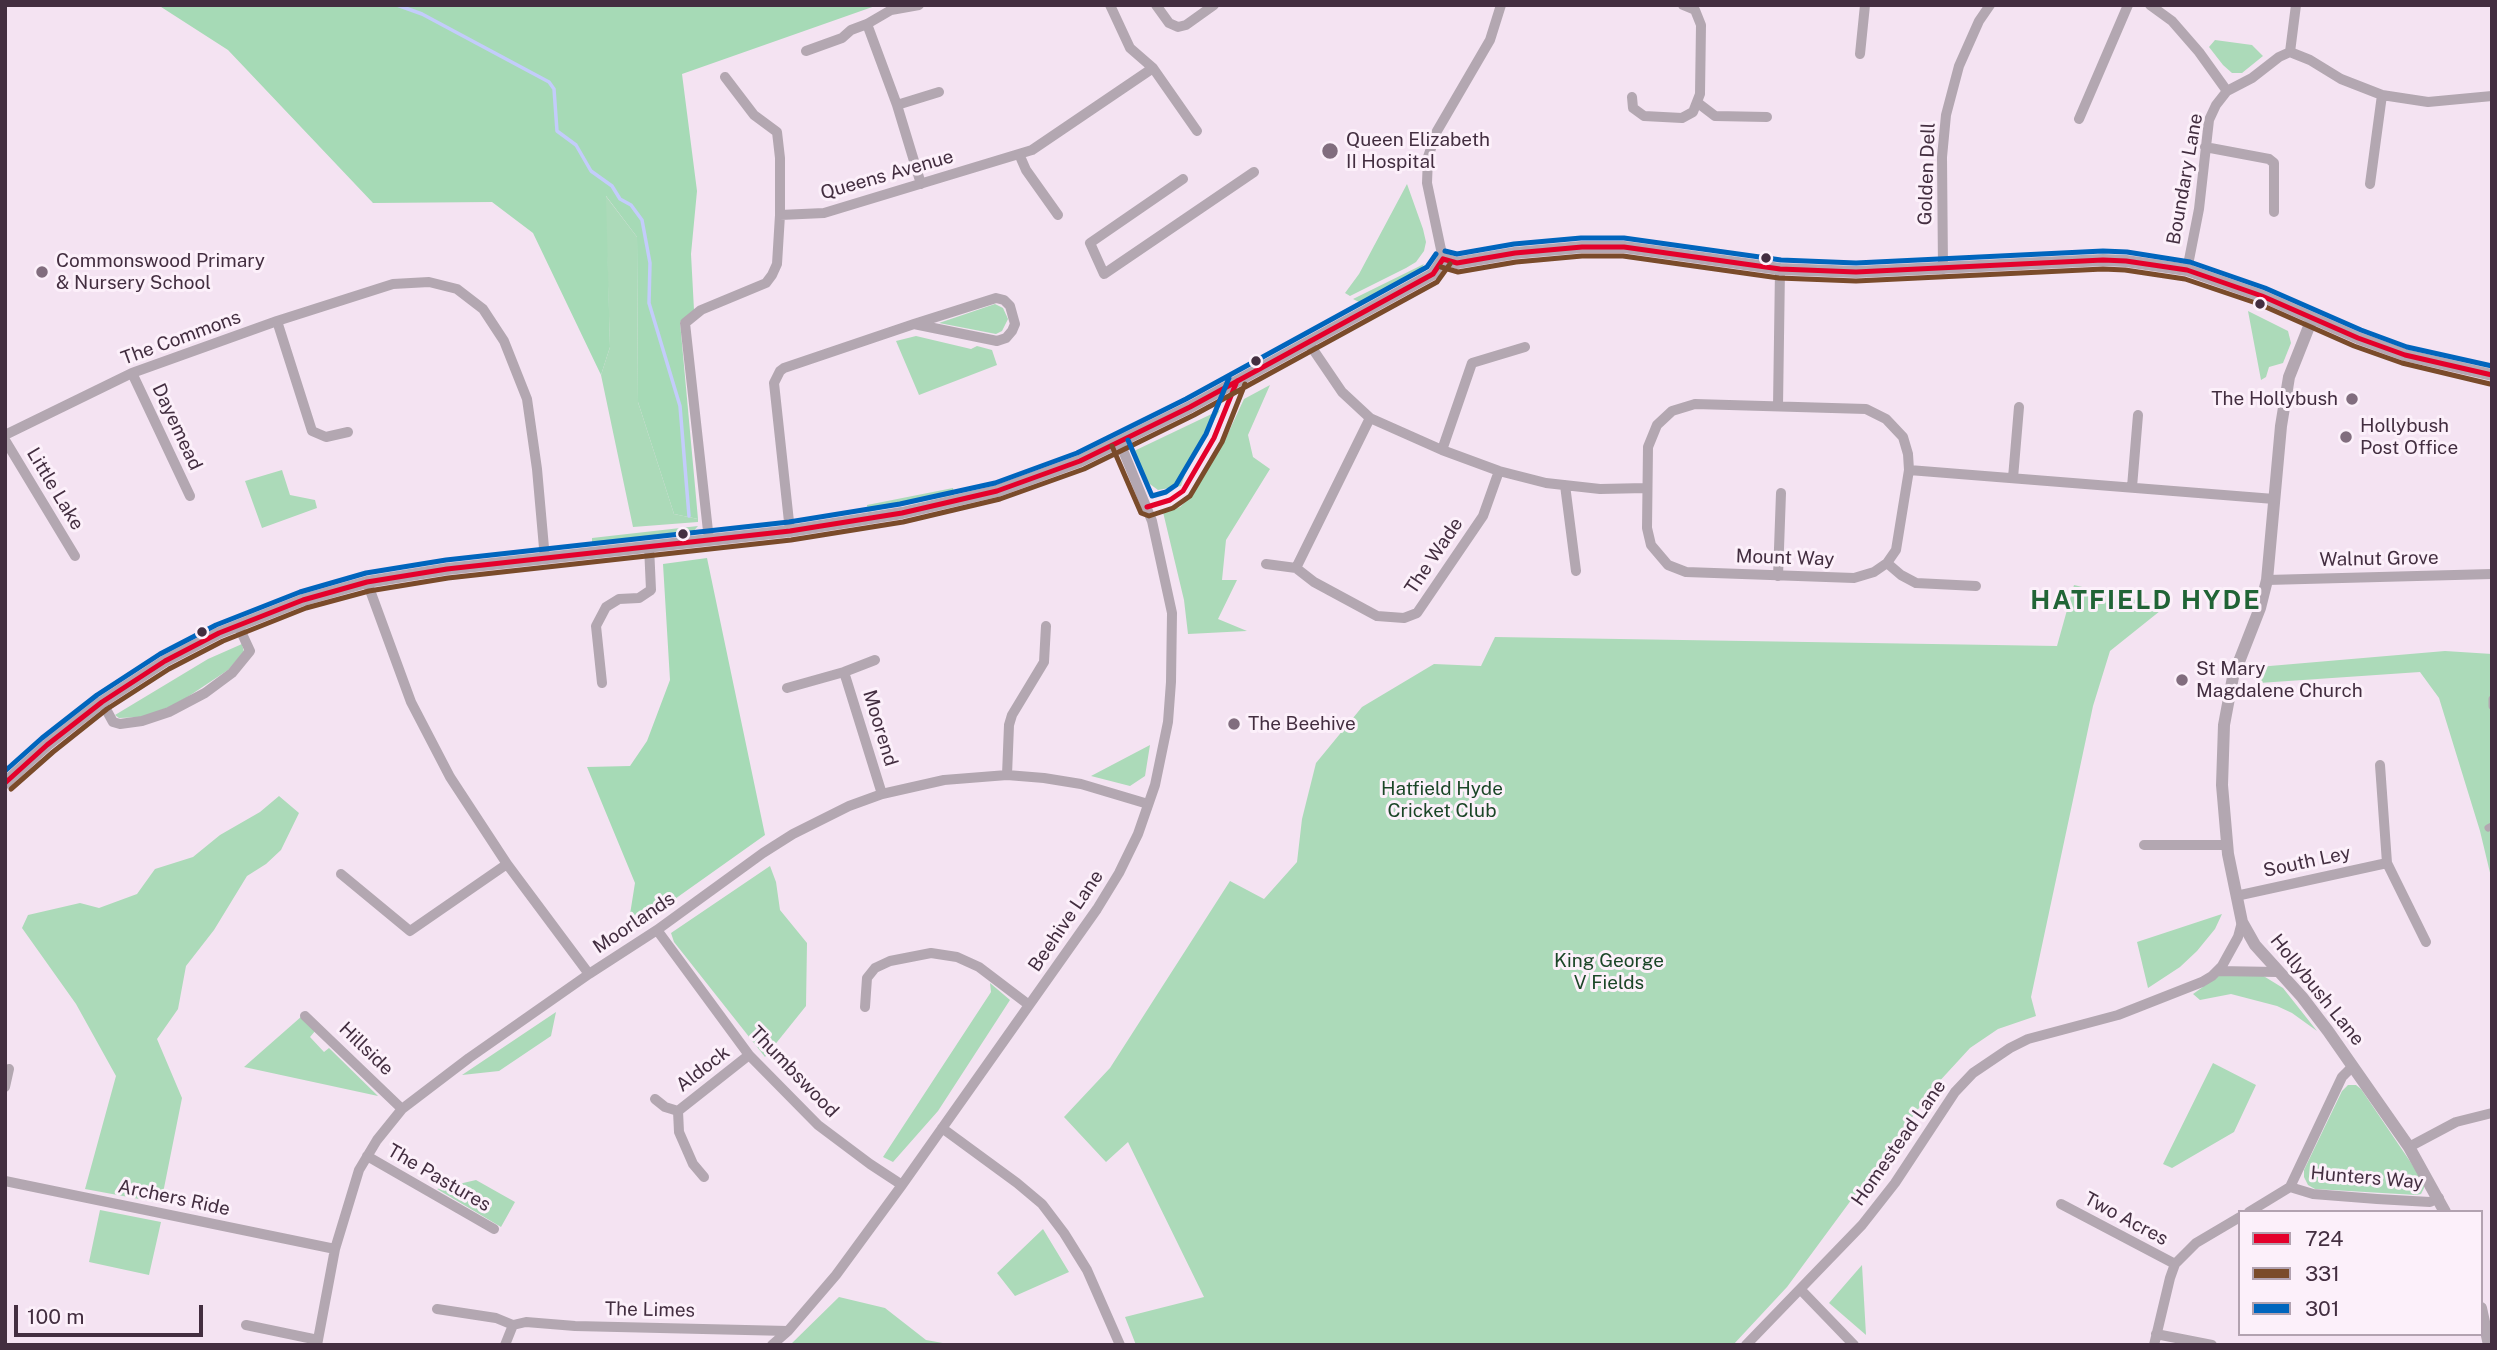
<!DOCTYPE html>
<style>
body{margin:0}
#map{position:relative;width:2497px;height:1350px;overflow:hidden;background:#f4e3f2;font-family:"Public Sans",sans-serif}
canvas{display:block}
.frame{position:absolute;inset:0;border:7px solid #432e40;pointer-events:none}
.legend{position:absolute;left:2238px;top:1210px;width:245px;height:126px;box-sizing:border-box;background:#fcf0fa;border:2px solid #b2a2b0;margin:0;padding:9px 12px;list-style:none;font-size:21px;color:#432e40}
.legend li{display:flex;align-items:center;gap:14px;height:35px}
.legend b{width:35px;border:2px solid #b2a2b0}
.scale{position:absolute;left:14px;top:1305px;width:189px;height:32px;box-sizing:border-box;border:4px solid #432e40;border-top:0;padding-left:9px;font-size:21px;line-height:24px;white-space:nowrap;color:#432e40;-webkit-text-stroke:5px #fcf0fa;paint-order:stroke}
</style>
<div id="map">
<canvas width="2497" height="1350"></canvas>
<div class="frame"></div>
<ul class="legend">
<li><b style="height:9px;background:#e4002b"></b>724</li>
<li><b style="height:9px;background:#7a4b2a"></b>331</li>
<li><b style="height:9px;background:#0065bd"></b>301</li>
</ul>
<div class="scale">100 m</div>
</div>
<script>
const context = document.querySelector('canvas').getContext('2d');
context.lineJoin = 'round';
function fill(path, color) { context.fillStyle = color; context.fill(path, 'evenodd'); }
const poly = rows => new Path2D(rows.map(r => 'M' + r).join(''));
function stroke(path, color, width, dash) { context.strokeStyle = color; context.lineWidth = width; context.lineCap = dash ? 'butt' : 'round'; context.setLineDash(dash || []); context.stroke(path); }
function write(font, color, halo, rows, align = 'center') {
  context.font = font + ' "Public Sans",sans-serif'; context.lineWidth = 6; context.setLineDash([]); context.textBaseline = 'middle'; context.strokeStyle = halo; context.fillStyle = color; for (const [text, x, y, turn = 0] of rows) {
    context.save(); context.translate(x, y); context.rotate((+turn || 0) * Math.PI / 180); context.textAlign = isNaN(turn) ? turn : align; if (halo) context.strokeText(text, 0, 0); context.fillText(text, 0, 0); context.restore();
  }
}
const green = poly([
 [2215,40,2252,45,2263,56,2242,73,2232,73,2223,65,2209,47],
 [1407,184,1423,229,1426,242,1424,251,1416,262,1406,268,1350,296,1345,293,1359,274],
 [605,195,637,237,638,402,674,514,698,519,698,522,633,527,601,375,610,347],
 [1424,264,1420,271,1412,277,1366,301,1359,302,1353,299],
 [995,304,1003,308,1008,319,1002,331,996,334,939,323],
 [2248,311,2288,331,2291,343,2283,363,2269,367,2266,377,2261,380],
 [916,336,971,349,977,346,992,350,997,365,919,395,896,341],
 [1270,385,1248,435,1253,457,1270,469,1226,540,1222,580,1237,580,1218,619,1247,631,1188,634,1184,600,1163,512,1180,507,1193,494,1224,442,1244,399],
 [1220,410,1188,465,1181,486,1158,490,1143,479,1135,462,1134,451],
 [282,470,290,495,315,500,317,508,262,528,245,481],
 [953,488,954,495,868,512,867,505],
 [698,526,691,534,592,544,592,538],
 [2074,585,2165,607,2110,651,2093,706,2031,997,2036,1016,1998,1029,1970,1048,1936,1085,1787,1287,1733,1345,1136,1345,1125,1317,1204,1297,1128,1142,1106,1162,1064,1117,1110,1068,1230,881,1264,899,1297,862,1302,819,1316,763,1362,707,1434,664,1481,666,1495,637,2057,646],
 [242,644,244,652,228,670,186,698,167,708,142,717,119,718,115,715,208,659],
 [2445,651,2492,654,2492,881,2480,831,2439,698,2420,672,2259,683,2258,667],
 [1150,745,1145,776,1130,786,1091,776],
 [279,796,299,813,281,850,266,864,247,876,214,930,186,966,178,1009,157,1039,182,1098,161,1203,85,1189,116,1076,76,1004,22,928,28,915,80,903,99,908,137,894,155,869,193,857,220,835,260,812],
 [770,866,776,882,780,910,807,943,806,1006,765,1057,674,942,671,933],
 [2222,914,2215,929,2197,951,2180,967,2148,988,2137,942],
 [2224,972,2257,972,2283,988,2317,1031,2292,1013,2277,1006,2231,994,2200,1000,2193,994],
 [990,983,1010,1000,938,1111,893,1162,883,1157,991,992],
 [556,1012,551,1036,499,1071,462,1075],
 [302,1016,316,1030,310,1037,324,1052,329,1048,378,1096,244,1067],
 [2213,1063,2256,1085,2234,1132,2172,1168,2163,1164],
 [2348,1085,2356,1085,2361,1089,2424,1182,2424,1188,2421,1194,2416,1195,2315,1189,2308,1185,2304,1177,2304,1170,2342,1091],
 [476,1180,515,1202,501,1227,437,1189],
 [100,1210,161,1222,149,1275,89,1262],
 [1043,1229,1069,1272,1015,1296,997,1273],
 [1862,1265,1866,1335,1829,1303],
 [839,1297,885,1308,926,1340,954,1345,790,1345]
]);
const forest = poly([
 [158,5,878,5,682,74,697,191,691,254,694,310,680,322,698,519,674,514,638,402,637,237,606,196,610,347,601,375,533,233,492,202,373,203,228,50],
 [707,558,765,835,627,933,635,883,587,767,630,766,647,741,670,680,663,564]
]);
const stream = poly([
 [397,5,422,14,549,82,554,89,557,131,576,145,591,171,612,186,620,199,631,205,642,220,650,263,649,303,680,406,689,516]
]);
const pedestrian = poly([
 [2492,699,2492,706],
 [2488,828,2492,826]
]);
const minor = poly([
 [1156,5,1169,23,1178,27,1186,25,1214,5],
 [2150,5,2172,21,2199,52,2227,91],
 [867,24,897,105,921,184],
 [806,51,842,38,851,30,867,24,891,10,919,5],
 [2290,52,2296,5],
 [1860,54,1865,5],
 [1153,68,1197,131],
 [725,77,754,115,777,132,780,158,780,215],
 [1632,97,1633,108,1644,116,1682,118,1693,112,1700,94,1701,25,1695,10,1683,5],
 [1698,103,1715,116,1767,117],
 [897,105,939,92],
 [2079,119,2128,5],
 [2205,147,2269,159,2274,163,2274,212],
 [1019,154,1026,170,1058,215],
 [1183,179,1090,243,1104,274,1254,172],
 [2370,184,2382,95],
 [1443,259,1427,183,1428,157,1437,131,1490,40,1501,5],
 [1943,269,1942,157,1946,115,1959,66,1979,21,1990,5],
 [2187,270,2199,209,2209,120,2216,105,2227,91,2252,78,2279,57,2290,52,2310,60,2341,79,2382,95,2428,102,2492,96],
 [277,321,312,431,326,437,348,432],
 [1308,342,1342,392,1370,418,1442,450,1499,471,1546,483,1600,489,1646,488],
 [132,373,190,496],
 [1695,404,1866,409,1886,419,1903,437,1908,454,1909,470,1896,550,1887,563,1874,572,1854,578,1686,572,1668,565,1651,545,1647,528,1648,447,1657,425,1672,411,1695,404],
 [1778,406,1780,269],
 [1370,418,1296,568,1314,582,1377,616,1404,618,1417,613,1483,516,1499,471],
 [5,435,132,373,277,321,393,284,429,282,457,289,483,309,504,341,527,399,537,469,545,559],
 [5,440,75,556],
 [1442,450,1472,363,1525,347],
 [1909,470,2274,499],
 [2013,478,2019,407],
 [1565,485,1576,571],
 [2132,487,2138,415],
 [790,531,774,383,780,371,784,368,914,324,996,298,1004,300,1010,306,1015,324,1012,331,1006,338,997,341,914,324],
 [709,540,685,323,701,310,766,283,772,275,777,264,780,215,824,213,1032,150,1153,68,1130,48,1110,5],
 [1887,563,1901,575,1916,583,1976,586],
 [1266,564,1296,568],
 [1778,576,1781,493],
 [2267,580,2492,574],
 [367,582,411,702,450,777,507,864,589,974],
 [844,672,882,794],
 [602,683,596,626,606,607,619,599,639,598,651,590,649,546],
 [787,688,844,672,875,660],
 [102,702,113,722,120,724,142,721,169,712,205,693,232,673,250,651,238,625],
 [2380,765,2387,863,2426,942],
 [1007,775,1009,725,1012,715,1044,662,1046,626],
 [2144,845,2227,845],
 [341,874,410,931,507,864],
 [2236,896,2387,863],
 [657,930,749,1055,818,1125,870,1164,902,1185],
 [2217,971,2277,972],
 [865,1007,867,978,875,968,890,961,931,953,957,957,979,967,1029,1005],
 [305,1016,402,1109],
 [5,1087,9,1069],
 [655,1099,665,1107,678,1111,679,1132,693,1164,704,1177],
 [678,1111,749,1055],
 [942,1128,1017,1183,1042,1204,1064,1233,1087,1270,1120,1345],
 [2409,1147,2456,1122,2492,1113],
 [367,1156,494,1229],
 [5,1181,335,1249],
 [2290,1187,2313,1194,2377,1199,2430,1202,2439,1198],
 [2061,1204,2175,1264],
 [2249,1212,2290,1187,2342,1077,2353,1066],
 [1800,1289,1854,1345],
 [437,1309,496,1318,513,1325],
 [246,1325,318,1340],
 [2156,1334,2212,1345],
 [317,1345,335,1249,359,1170,377,1140,402,1109,469,1058,589,974,657,930,763,853,793,834,849,806,882,794,944,780,1007,775,1044,778,1081,784,1148,804],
 [505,1345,513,1325,526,1322,575,1326,788,1331],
 [772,1345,788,1331,836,1275,902,1185,1097,909,1119,873,1138,834,1155,785,1168,722,1171,682,1172,613,1152,521,1120,443],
 [1746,1345,1862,1225,1895,1183,1955,1092,1973,1073,2010,1048,2028,1039,2118,1015,2202,982,2212,976,2222,966,2238,937,2242,922],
 [2154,1345,2170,1278,2175,1264,2196,1243,2240,1217]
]);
const tertiary = poly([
 [2312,319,2289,377,2281,426,2267,580,2260,608,2233,677,2224,725,2222,785,2228,854,2242,922,2255,945,2302,997,2328,1031,2409,1147,2445,1212],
 [5,783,47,745,102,702,165,661,219,633,303,600,367,582,447,569,790,531,902,513,997,491,1080,461,1190,407,1433,274,1443,259,1457,263,1515,253,1582,247,1624,247,1780,269,1856,272,2103,260,2126,261,2187,270,2262,296,2358,338,2405,355,2492,375],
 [2481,1308,2489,1345]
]);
const bus1 = poly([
 [1443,259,1457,263,1515,253,1582,247,1624,247,1780,269,1856,272,2103,260,2126,261,2187,270,2262,296,2358,338,2405,355,2492,375],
 [1147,507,1170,500,1183,491,1214,438,1237,381],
 [5,783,47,745,102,702,165,661,219,633,303,600,367,582,447,569,790,531,902,513,997,491,1080,461,1190,407,1433,274,1443,259]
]);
const bus2 = poly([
 [1441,267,1458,272,1516,262,1582,256,1623,256,1779,278,1856,281,2103,269,2125,270,2185,279,2259,304,2354,346,2402,363,2490,384],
 [1112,446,1141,513,1149,516,1173,508,1190,496,1222,442,1245,384],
 [11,789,53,752,107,709,169,669,223,641,306,608,369,591,448,578,791,540,903,522,1000,499,1084,469,1194,415,1437,282,1450,264]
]);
const bus3 = poly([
 [1445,251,1457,254,1514,244,1581,238,1624,238,1781,260,1856,263,2103,251,2127,252,2190,262,2265,288,2361,330,2407,347,2492,366],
 [1128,440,1152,496,1166,492,1176,485,1206,434,1229,378],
 [5,771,42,738,97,695,160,654,216,625,300,592,366,573,446,560,789,522,900,504,995,483,1077,453,1186,399,1427,267,1436,254]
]);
const markers = [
 [1330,151,9,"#816d7e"],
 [1766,258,6,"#432e40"],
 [42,272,7,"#816d7e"],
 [2260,304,6,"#432e40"],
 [1256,361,6,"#432e40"],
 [2352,399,7,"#816d7e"],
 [2346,437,7,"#816d7e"],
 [683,534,6,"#432e40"],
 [202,632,6,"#432e40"],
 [2182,680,7,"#816d7e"],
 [1234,724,7,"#816d7e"]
];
const poiNames = [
 ["Queen Elizabeth",1346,140],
 ["II Hospital",1346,162],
 ["Commonswood Primary",56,261],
 ["& Nursery School",56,283],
 ["The Hollybush",2338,399,"right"],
 ["Hollybush",2360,426],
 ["Post Office",2360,448],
 ["St Mary",2196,669],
 ["Magdalene Church",2196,691],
 ["The Beehive",1248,724]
];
const streetNames = [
 ["Golden Dell",1927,174,-88],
 ["Queens Avenue",887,175,-16],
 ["Boundary Lane",2185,179,-80],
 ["The Commons",181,338,-20],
 ["Dayemead",177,427,65],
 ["Little Lake",55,489,59],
 ["The Wade",1434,556,-56],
 ["Mount Way",1785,558,2],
 ["Walnut Grove",2379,559,-1],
 ["Moorend",880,728,73],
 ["South Ley",2307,862,-12],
 ["Beehive Lane",1066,921,-56],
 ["Moorlands",634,923,-34],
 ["Hollybush Lane",2317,990,51],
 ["Hillside",366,1049,44],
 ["Aldock",703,1069,-38],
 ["Thumbswood",794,1072,46],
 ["Homestead Lane",1899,1143,-55],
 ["The Pastures",439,1178,30],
 ["Hunters Way",2367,1178,5],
 ["Archers Ride",174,1198,12],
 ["Two Acres",2126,1219,28],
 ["The Limes",650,1310,1]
];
const parkNames = [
 ["Hatfield Hyde",1442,789],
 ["Cricket Club",1442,811],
 ["King George",1609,961],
 ["V Fields",1609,983]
];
const districtNames = [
 ["HATFIELD HYDE",2146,601]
];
fill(green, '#acdab9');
fill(forest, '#a6dab6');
stroke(stream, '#c3ccfb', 3.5);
stroke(pedestrian, '#b3a7b1', 7);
stroke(minor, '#b3a7b1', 10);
stroke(tertiary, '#b3a7b1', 12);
stroke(bus1, '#e4002b', 5);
stroke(bus2, '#7a4b2a', 5);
stroke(bus3, '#0065bd', 5);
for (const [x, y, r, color] of markers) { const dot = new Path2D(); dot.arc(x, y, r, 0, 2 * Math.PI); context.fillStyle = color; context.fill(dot); stroke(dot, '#fcf0fa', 2.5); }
write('19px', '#432e40', '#fcf0fa', poiNames, 'left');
write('19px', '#432e40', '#fcf0fa', streetNames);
write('19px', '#1b4627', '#fcf0fa', parkNames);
context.letterSpacing = '2px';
write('bold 26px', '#216436', '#fcf0fa', districtNames);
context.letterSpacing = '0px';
</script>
